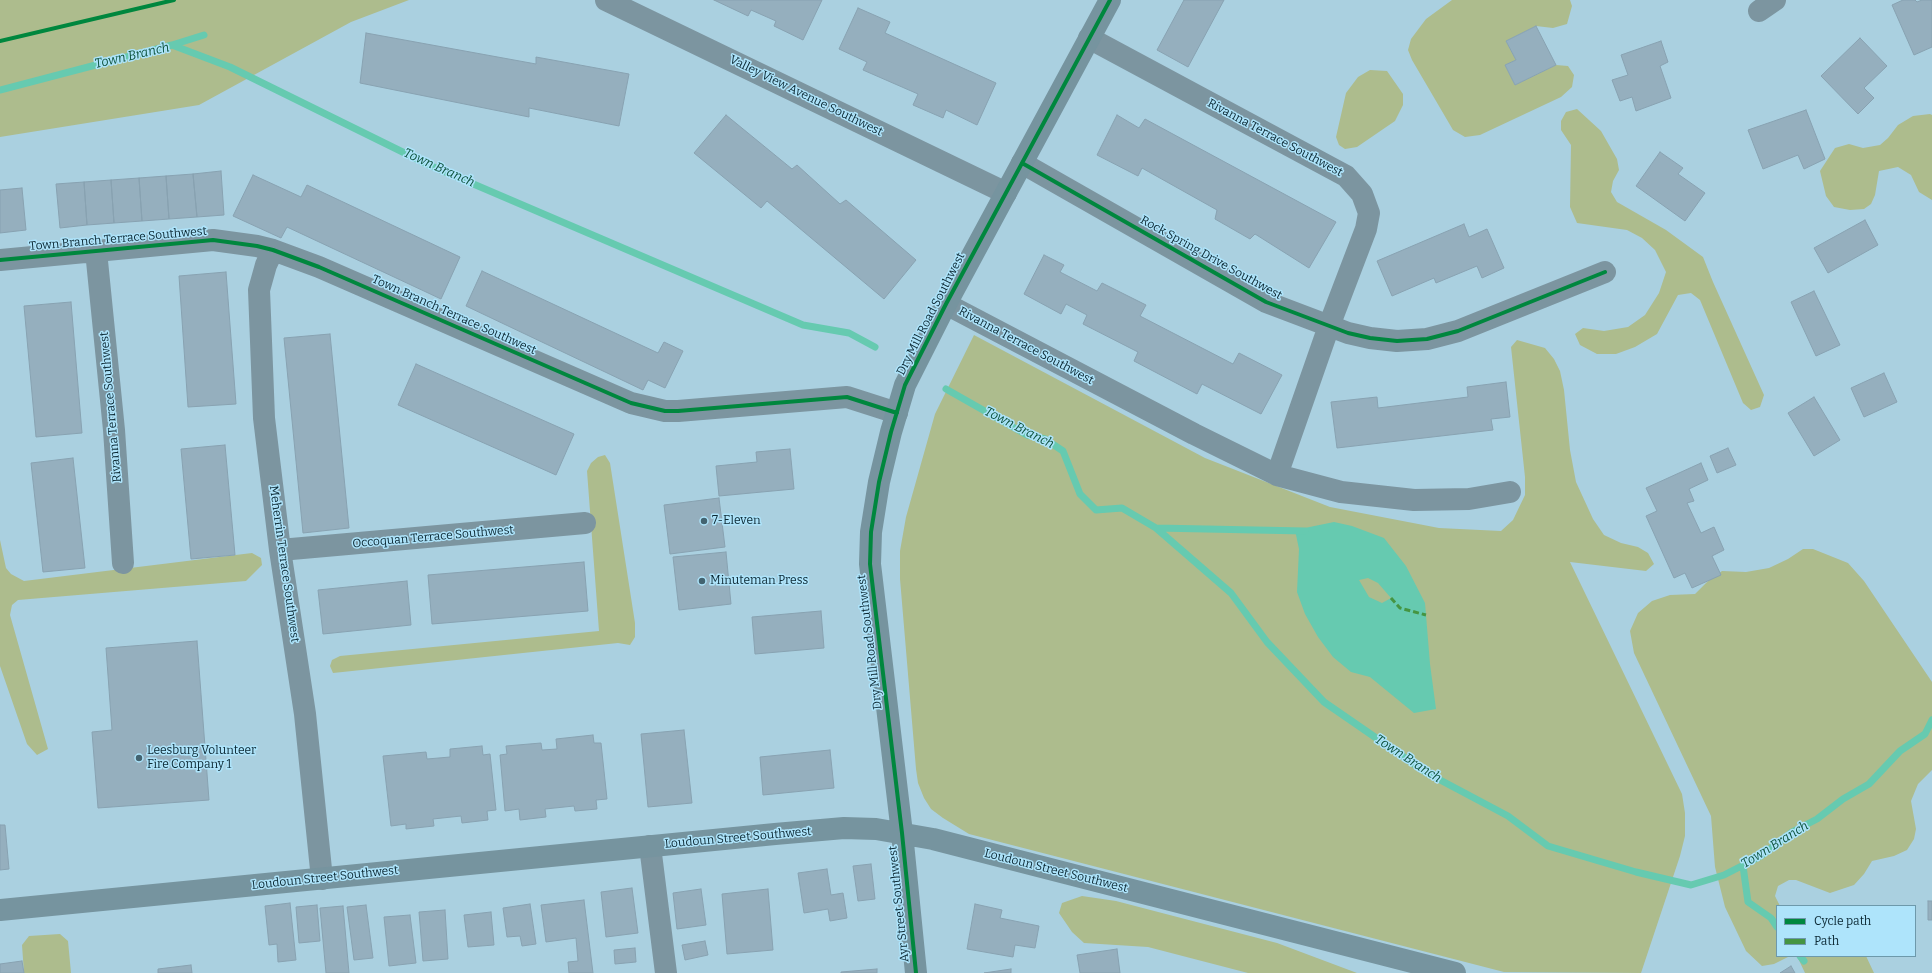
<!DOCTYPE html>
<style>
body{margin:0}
#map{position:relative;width:1932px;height:973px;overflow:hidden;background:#aad0e0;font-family:Bitter,serif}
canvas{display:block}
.legend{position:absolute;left:1776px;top:905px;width:140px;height:52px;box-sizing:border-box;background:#aee4fb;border:1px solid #6d99ab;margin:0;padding:5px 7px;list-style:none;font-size:12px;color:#0b2833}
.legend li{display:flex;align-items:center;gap:8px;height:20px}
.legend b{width:20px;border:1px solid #6d99ab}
</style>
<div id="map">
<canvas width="1932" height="973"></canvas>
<ul class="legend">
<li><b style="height:5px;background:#00873e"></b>Cycle path</li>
<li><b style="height:5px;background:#459542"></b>Path</li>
</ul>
</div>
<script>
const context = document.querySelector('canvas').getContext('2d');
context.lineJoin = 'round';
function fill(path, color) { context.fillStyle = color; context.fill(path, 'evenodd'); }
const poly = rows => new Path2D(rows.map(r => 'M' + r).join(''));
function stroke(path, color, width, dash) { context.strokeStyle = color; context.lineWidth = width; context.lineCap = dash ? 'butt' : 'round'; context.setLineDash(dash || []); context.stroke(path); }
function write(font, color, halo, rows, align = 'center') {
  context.font = font + ' Bitter,serif'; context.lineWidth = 3; context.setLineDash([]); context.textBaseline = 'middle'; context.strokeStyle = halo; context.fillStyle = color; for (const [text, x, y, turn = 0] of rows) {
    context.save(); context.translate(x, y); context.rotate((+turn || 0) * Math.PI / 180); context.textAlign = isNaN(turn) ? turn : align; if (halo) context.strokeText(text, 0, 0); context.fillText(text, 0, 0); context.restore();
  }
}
const green = poly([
 [0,0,409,0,351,22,199,105,0,137],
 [1452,0,1570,0,1572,6,1567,24,1553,28,1536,26,1506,41,1516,60,1505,65,1515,85,1556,65,1568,66,1574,75,1572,87,1561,97,1480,135,1465,137,1453,130,1412,60,1408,50,1411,39,1426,19],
 [1370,70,1387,71,1403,94,1403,105,1395,121,1357,147,1345,149,1339,145,1336,137,1346,93,1358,77],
 [1577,109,1601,131,1617,159,1619,170,1613,181,1611,192,1617,202,1666,230,1703,257,1713,282,1764,395,1760,407,1751,410,1743,403,1700,300,1691,293,1678,295,1657,334,1635,347,1616,354,1597,354,1580,345,1575,334,1583,328,1604,331,1628,327,1645,315,1659,293,1666,272,1655,250,1642,238,1627,230,1577,223,1570,207,1571,145,1561,130,1561,121,1566,112],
 [1930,114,1932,115,1932,200,1919,192,1911,175,1898,167,1879,171,1875,195,1871,204,1864,209,1850,210,1834,207,1826,196,1820,171,1835,148,1849,144,1863,148,1880,145,1888,138,1898,125,1913,116],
 [974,335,1205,458,1330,507,1439,528,1501,531,1513,520,1525,495,1525,477,1511,347,1517,340,1545,348,1554,359,1560,371,1564,390,1570,450,1576,482,1593,519,1604,535,1621,543,1638,547,1648,553,1654,564,1646,571,1570,562,1682,794,1685,813,1685,836,1680,856,1641,973,1504,972,969,834,943,818,931,809,924,798,918,783,916,769,900,579,900,551,906,517,935,414],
 [605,455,610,463,635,623,635,637,630,645,618,643,333,673,330,666,332,660,340,656,599,631,587,471,591,463,598,457],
 [0,540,6,568,11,574,24,581,252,553,261,558,262,565,246,581,18,600,12,605,10,615,48,749,37,755,27,744,0,666],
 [1803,549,1813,549,1848,563,1864,581,1932,682,1932,770,1918,784,1911,801,1916,829,1914,839,1907,850,1894,856,1872,861,1864,874,1854,885,1830,893,1796,880,1789,880,1778,886,1775,896,1780,906,1777,906,1777,956,1790,956,1774,964,1762,966,1746,951,1725,907,1715,867,1711,816,1634,653,1630,631,1638,613,1652,601,1670,595,1695,594,1709,580,1722,571,1746,572,1769,568,1788,559],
 [1082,896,1116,901,1277,943,1357,973,1248,973,1148,947,1084,943,1072,932,1059,913,1062,903],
 [60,934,68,941,71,973,24,973,22,945,29,936],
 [1797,956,1866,956,1874,973,1805,973]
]);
const water = poly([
 [1334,522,1352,526,1384,538,1406,566,1425,603,1430,664,1436,709,1414,713,1370,677,1351,672,1333,657,1318,637,1305,614,1297,592,1299,549,1295,530],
 [1368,578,1378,583,1391,598,1382,603,1369,597,1359,580]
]);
const stream = poly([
 [172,45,204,35],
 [0,90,172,45,230,67,429,165,803,325,849,333,875,347],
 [946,389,1027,435,1045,439,1063,451,1080,494,1096,510,1122,508,1156,528,1231,593,1267,642,1324,702,1427,773,1508,816,1548,846,1636,872,1691,885,1724,875,1761,856,1792,832,1817,819,1843,799,1869,784,1900,751,1925,734,1932,720],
 [1156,528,1305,531],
 [1743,866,1748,902,1771,918,1777,927],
 [1800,956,1804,961]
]);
const building = poly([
 [714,0,822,0,803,40,774,26,776,21,751,10,748,16,714,0],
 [1184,0,1224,0,1188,67,1157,50,1184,0],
 [1903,0,1915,0,1917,2,1922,0,1932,0,1932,47,1914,55,1892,5,1903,0],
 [858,8,890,22,885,33,996,83,977,125,946,110,943,118,913,105,918,94,863,70,867,62,839,49,858,8],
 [1536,26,1556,65,1515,85,1505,65,1516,60,1506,41,1536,26],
 [366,33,536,64,536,57,629,74,619,126,529,108,529,117,360,83,366,33],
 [1860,38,1887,66,1864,88,1874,98,1858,114,1821,76,1860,38],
 [1661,41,1668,62,1660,66,1671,98,1636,111,1632,97,1620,101,1612,80,1628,75,1621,55,1661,41],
 [1806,110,1825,159,1804,169,1798,155,1763,169,1748,130,1806,110],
 [726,115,792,169,797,165,840,204,846,200,916,260,884,299,767,201,761,208,694,153,726,115],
 [1117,115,1139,128,1145,119,1336,222,1309,268,1255,234,1250,239,1215,219,1217,210,1142,168,1138,176,1097,155,1117,115],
 [1660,152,1683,168,1678,174,1705,193,1685,221,1636,186,1660,152],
 [221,171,224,215,197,217,193,174,221,171],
 [193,174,197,217,169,219,166,176,193,174],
 [253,175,301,197,307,185,460,257,441,299,287,227,281,238,233,216,253,175],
 [166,176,169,219,142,221,139,178,166,176],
 [139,178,142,221,114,223,111,180,139,178],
 [111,180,114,223,87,225,84,182,111,180],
 [84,182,87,225,60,228,56,184,84,182],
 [22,188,26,230,0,233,0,190,22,188],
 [1865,220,1878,245,1828,273,1814,248,1865,220],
 [1464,224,1469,237,1487,229,1504,268,1482,278,1477,266,1436,283,1434,278,1392,296,1377,261,1464,224],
 [1044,255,1064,265,1060,272,1097,291,1102,283,1146,305,1140,316,1233,364,1239,353,1282,375,1261,414,1202,384,1197,394,1134,361,1138,352,1083,324,1087,315,1066,304,1061,314,1024,294,1044,255],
 [482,271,658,353,664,342,683,351,665,388,648,380,643,390,466,306,482,271],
 [226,272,236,404,188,407,179,276,226,272],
 [1814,291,1840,345,1816,356,1791,302,1814,291],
 [71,302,82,433,36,437,24,306,71,302],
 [330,334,349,528,303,533,284,338,330,334],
 [416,364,574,434,556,475,398,405,416,364],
 [1884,373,1897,402,1864,417,1851,388,1884,373],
 [1506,382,1510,417,1491,419,1493,430,1337,448,1331,402,1377,397,1378,408,1468,397,1467,387,1506,382],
 [1814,397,1840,440,1814,456,1788,413,1814,397],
 [225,445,235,555,191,559,181,449,225,445],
 [1728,448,1736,465,1717,473,1710,456,1728,448],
 [790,449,794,489,719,496,716,466,757,462,756,452,790,449],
 [73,458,85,568,43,572,31,463,73,458],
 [1701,463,1708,480,1689,489,1694,501,1687,503,1701,533,1714,527,1724,550,1712,556,1721,575,1692,588,1685,573,1674,578,1646,516,1657,511,1646,488,1701,463],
 [719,498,725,547,670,554,664,505,719,498],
 [726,552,731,604,679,610,673,557,726,552],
 [584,562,588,611,432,624,428,575,584,562],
 [407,581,411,625,323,634,318,590,407,581],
 [821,611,824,648,755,654,752,617,821,611],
 [197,641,209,800,98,808,92,732,112,730,106,648,197,641],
 [684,730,692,803,648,807,641,734,684,730],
 [593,735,594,743,601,743,607,799,596,800,597,809,575,811,574,806,545,809,546,817,520,820,519,809,505,811,500,755,507,754,506,746,541,743,542,750,557,749,556,739,593,735],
 [482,746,483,755,490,754,496,810,487,811,488,820,462,823,461,816,433,819,434,826,406,829,406,824,391,826,383,756,426,752,427,759,450,757,450,749,482,746],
 [830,750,834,788,763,795,760,757,830,750],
 [0,825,5,825,9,869,0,870,0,825],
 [871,864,875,899,858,901,853,866,871,864],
 [827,869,831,895,843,893,847,918,830,921,828,909,804,913,798,873,827,869],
 [632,888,638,933,606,937,601,892,632,888],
 [701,889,706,925,677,929,673,893,701,889],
 [768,889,773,950,727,954,722,894,768,889],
 [584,900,593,973,569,973,568,962,578,961,576,938,546,942,541,905,584,900],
 [1928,901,1932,901,1932,920,1928,920,1928,901],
 [290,903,296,960,278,962,277,944,269,945,265,906,290,903],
 [530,904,536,944,522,946,520,936,507,937,503,908,530,904],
 [975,904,1002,910,1000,918,1039,926,1035,948,1015,945,1013,957,967,949,975,904],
 [317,905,320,941,299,943,296,907,317,905],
 [366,905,373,958,354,960,347,907,366,905],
 [343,906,349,973,326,973,320,908,343,906],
 [445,910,448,959,423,961,419,912,445,910],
 [491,912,494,945,468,947,464,915,491,912],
 [410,915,416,963,389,966,384,917,410,915],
 [705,941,708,955,685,960,682,945,705,941],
 [635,948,636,962,615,964,614,950,635,948],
 [1117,949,1120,973,1080,973,1077,955,1117,949],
 [22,961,24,973,0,973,0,964,22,961],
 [191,965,192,973,158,973,158,969,191,965],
 [1791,966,1795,973,1780,973,1791,966],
 [877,969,877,973,841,973,841,972,877,969],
 [1011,969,1011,973,984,973,1011,969]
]);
const street = poly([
 [606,0,1006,193],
 [1759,11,1775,0],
 [1089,38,1346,176,1362,194,1369,213,1366,229,1329,326,1277,475],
 [1022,163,1266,302,1348,333,1370,338,1397,341,1427,339,1458,331,1605,272],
 [273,250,266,265,259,290,264,418,280,550,305,714,322,879],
 [96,251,114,430,123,563],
 [0,260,213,240,257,246,273,250,319,267,631,403,665,411,678,411,847,397,897,413],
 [946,304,1194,434,1277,475,1341,492,1414,500,1469,499,1510,492],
 [280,550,585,523],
 [650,846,666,973]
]);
const secondary = poly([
 [0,910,775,834,844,828,876,829,933,839,1455,973],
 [916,973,902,833,870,564,871,532,879,482,891,432,905,385,946,304,1110,0]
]);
const quiet = poly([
 [1391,598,1400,608,1426,615]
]);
const cycleway = poly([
 [0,41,174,0],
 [1022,163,1266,302,1348,333,1370,338,1397,341,1427,339,1458,331,1605,272],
 [0,260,213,240,257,246,273,250,319,267,631,403,665,411,678,411,847,397,897,413],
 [916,973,902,833,870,564,871,532,879,482,891,432,905,385,946,304,1110,0]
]);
const markers = [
 [704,521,4,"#436370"],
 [702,581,4,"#436370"],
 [139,758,4,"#436370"]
];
const streetNames = [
 ["Valley View Avenue Southwest",806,96,26],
 ["Rivanna Terrace Southwest",1275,138,28],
 ["Town Branch Terrace Southwest",118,239,-5],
 ["Rock Spring Drive Southwest",1211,258,29],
 ["Dry Mill Road Southwest",931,314,-63],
 ["Town Branch Terrace Southwest",454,315,24],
 ["Rivanna Terrace Southwest",1026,346,28],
 ["Rivanna Terrace Southwest",111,407,-95],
 ["Occoquan Terrace Southwest",433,537,-5],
 ["Meherrin Terrace Southwest",284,564,82],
 ["Dry Mill Road Southwest",870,642,-97],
 ["Loudoun Street Southwest",738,838,-5],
 ["Loudoun Street Southwest",1056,871,14],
 ["Loudoun Street Southwest",325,878,-6],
 ["Ayr Street Southwest",899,904,-96]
];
const poiNames = [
 ["7-Eleven",712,521],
 ["Minuteman Press",710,581],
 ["Leesburg Volunteer",147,751],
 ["Fire Company 1",147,765]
];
const waterNames = [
 ["Town Branch",132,56,-13],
 ["Town Branch",439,168,24],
 ["Town Branch",1019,428,27],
 ["Town Branch",1408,759,33],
 ["Town Branch",1775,845,-32]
];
fill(green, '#adbc8d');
fill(water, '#66cab0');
stroke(stream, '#66cab0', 7);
fill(building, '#95afbe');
stroke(building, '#88a2b1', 1);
stroke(street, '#7c95a0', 22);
stroke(secondary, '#76949f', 22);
stroke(quiet, '#459542', 3, [6, 3]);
stroke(cycleway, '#00873e', 4);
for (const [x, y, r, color] of markers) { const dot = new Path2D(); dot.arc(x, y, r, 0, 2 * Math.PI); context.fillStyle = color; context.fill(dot); stroke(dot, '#aee4fb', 1.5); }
write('12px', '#0b2833', '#aee4fb', streetNames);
write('12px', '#0b2833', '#aee4fb', poiNames, 'left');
write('italic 13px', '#0e543e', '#aee4fb', waterNames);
</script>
